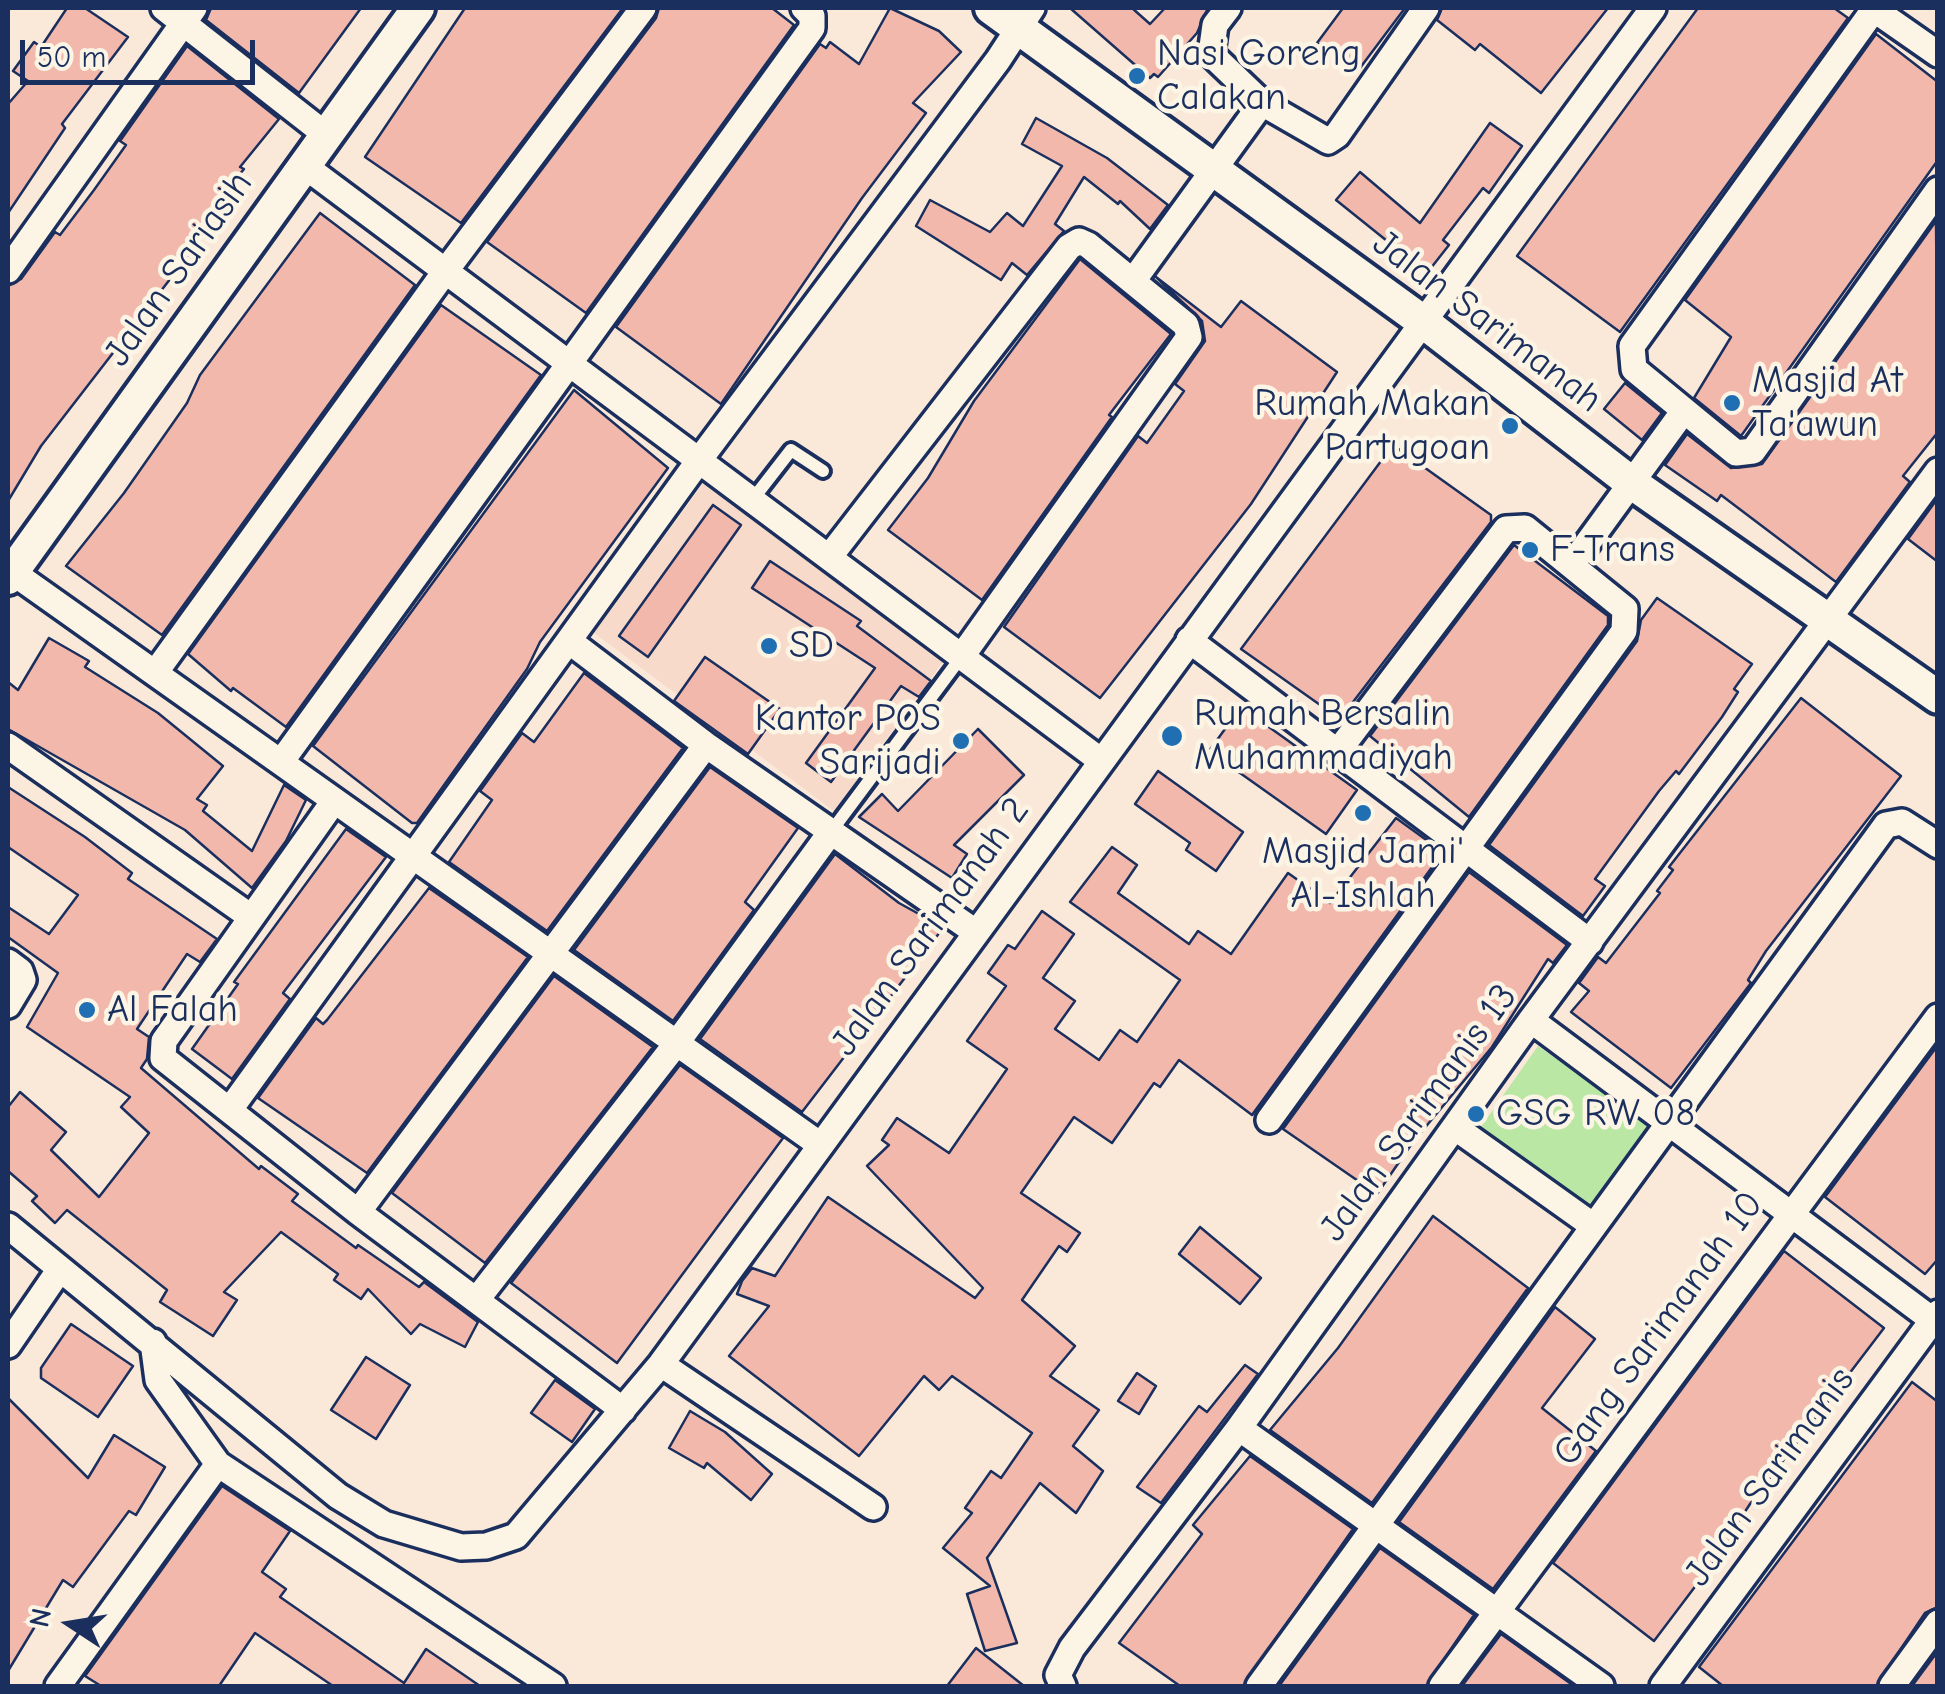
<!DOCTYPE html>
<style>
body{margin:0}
#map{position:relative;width:1945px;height:1694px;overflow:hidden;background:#fae9d9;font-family:"Comic Neue",sans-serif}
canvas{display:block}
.frame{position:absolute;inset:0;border:10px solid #1b2f5e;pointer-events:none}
.north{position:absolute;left:20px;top:1574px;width:100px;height:100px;-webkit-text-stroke:8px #fcf5e5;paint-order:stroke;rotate:282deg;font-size:28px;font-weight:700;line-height:40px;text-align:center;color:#1b2f5e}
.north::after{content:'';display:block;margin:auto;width:35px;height:45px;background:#1b2f5e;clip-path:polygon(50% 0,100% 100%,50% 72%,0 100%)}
.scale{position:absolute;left:20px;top:40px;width:235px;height:45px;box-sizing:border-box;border:5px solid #1b2f5e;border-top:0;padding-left:12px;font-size:30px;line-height:35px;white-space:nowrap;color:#1b2f5e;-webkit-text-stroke:8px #fcf5e5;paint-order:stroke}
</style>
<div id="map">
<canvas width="1945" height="1694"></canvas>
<div class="frame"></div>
<div class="north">N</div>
<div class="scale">50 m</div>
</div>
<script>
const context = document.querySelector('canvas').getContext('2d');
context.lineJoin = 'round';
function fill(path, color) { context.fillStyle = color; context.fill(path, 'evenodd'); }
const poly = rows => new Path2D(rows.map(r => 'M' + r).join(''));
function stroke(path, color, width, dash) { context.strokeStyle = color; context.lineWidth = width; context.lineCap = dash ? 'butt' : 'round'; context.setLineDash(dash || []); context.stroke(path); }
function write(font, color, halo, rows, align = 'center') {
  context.font = font + ' "Comic Neue",sans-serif'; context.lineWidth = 9; context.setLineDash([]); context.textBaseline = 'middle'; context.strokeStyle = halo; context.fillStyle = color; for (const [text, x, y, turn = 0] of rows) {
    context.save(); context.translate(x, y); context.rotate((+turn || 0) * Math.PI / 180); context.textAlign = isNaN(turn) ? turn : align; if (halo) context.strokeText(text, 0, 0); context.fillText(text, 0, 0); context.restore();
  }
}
const built = poly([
 [705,481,945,659,834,811,594,633]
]);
const green = poly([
 [1538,1046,1652,1126,1593,1211,1478,1131]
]);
const building = poly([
 [67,8,85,8,128,37,62,124,65,128,8,213,8,104,28,81,13,71,34,42,41,47,67,8],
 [361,8,299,93,206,20,211,8,361,8],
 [465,8,623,8,461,223,365,157,465,8],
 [659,8,772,8,794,25,586,313,487,242,656,18,659,8],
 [890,8,939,31,961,52,913,103,926,113,862,198,721,404,616,327,820,44,826,48,830,42,859,64,890,8],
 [1070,8,1132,8,1150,24,1165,8,1208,8,1197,33,1158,77,1154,74,1150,78,1070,8],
 [1343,8,1405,8,1357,72,1317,43,1343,8],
 [1442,8,1608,8,1541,93,1480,44,1475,50,1437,20,1442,8],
 [1698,8,1834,8,1848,18,1620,332,1517,256,1698,8],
 [1876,34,1938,82,1938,160,1741,436,1694,398,1731,337,1685,300,1876,34],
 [187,46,279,119,240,167,244,169,225,192,230,196,190,245,193,248,174,274,41,446,8,501,8,286,21,279,55,232,60,235,94,190,126,145,120,141,187,46],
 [1036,118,1107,158,1168,205,1150,229,1120,201,1118,204,1084,177,1055,224,1064,231,1027,275,1012,263,1001,280,916,226,930,200,990,232,1007,213,1023,226,1062,166,1022,144,1036,118],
 [1490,123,1522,146,1489,193,1483,188,1443,240,1449,245,1427,273,1336,200,1360,172,1420,223,1490,123],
 [320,213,415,285,162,635,66,566,124,493,187,403,200,375,320,213],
 [1936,221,1938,432,1903,476,1910,482,1836,582,1721,495,1717,501,1665,465,1687,434,1731,468,1762,464,1936,221],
 [1080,259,1171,334,1109,415,1112,417,982,600,888,530,928,478,974,401,1080,259],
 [1156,277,1221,327,1241,301,1337,372,1251,504,1100,698,1004,627,1138,436,1147,443,1184,391,1175,384,1205,341,1202,321,1156,277],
 [441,305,541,375,286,727,233,688,231,691,188,654,441,305],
 [1625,383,1662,413,1642,440,1604,409,1625,383],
 [574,390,668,468,540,642,527,669,454,771,417,823,412,823,313,746,574,390],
 [1393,445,1491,515,1491,522,1340,719,1241,649,1393,445],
 [1935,502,1938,503,1938,562,1908,539,1935,502],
 [713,505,741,525,648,657,619,636,713,505],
 [1514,545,1608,616,1608,625,1469,817,1370,736,1514,545],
 [770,561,861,621,857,626,931,681,919,697,901,686,831,782,806,763,875,668,752,588,770,561],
 [1657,598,1752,664,1734,689,1738,692,1722,717,1679,774,1676,771,1659,791,1595,879,1605,886,1583,916,1489,845,1637,641,1641,620,1657,598],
 [49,638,89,661,85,667,158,713,223,766,197,799,207,805,203,811,252,851,284,785,306,800,286,841,252,888,185,830,8,729,8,682,18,690,49,638],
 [705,657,780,709,748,754,674,701,705,657],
 [584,673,683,748,547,931,449,862,492,800,480,791,522,733,534,742,584,673],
 [1801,698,1901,776,1766,951,1748,980,1751,983,1671,1088,1571,1012,1589,991,1579,983,1598,957,1606,963,1660,893,1657,891,1673,870,1669,867,1801,698],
 [1241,707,1357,790,1326,834,1209,751,1241,707],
 [978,729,1024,775,954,845,967,854,952,878,859,817,882,794,898,811,978,729],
 [710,767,798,828,745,902,754,910,673,1021,574,950,710,767],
 [1158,771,1243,832,1216,871,1186,850,1190,843,1135,804,1158,771],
 [8,787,85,837,132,873,128,879,217,939,200,962,187,954,137,1029,149,1037,147,1059,141,1068,259,1169,261,1166,298,1194,292,1201,356,1248,358,1245,419,1287,424,1282,478,1322,465,1347,420,1324,411,1334,368,1289,361,1299,334,1280,338,1274,281,1232,224,1292,237,1300,213,1336,160,1302,167,1290,67,1210,55,1223,32,1201,37,1196,8,1171,8,1107,20,1092,66,1132,51,1150,99,1197,149,1133,121,1107,130,1097,27,1027,58,973,8,937,8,907,49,934,78,895,8,847,8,787],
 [1396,818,1443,852,1252,1115,1179,1060,1160,1087,1154,1083,1112,1143,1074,1117,1021,1193,1080,1233,1067,1252,1059,1246,1022,1300,1075,1346,1050,1376,1099,1410,1073,1446,1103,1471,1076,1513,1040,1483,987,1558,1017,1643,985,1651,967,1594,990,1586,943,1548,972,1513,965,1508,991,1471,1001,1478,1032,1433,952,1376,939,1390,924,1376,859,1456,729,1356,769,1306,737,1294,742,1281,752,1268,775,1276,828,1197,975,1298,983,1288,867,1166,889,1145,882,1140,897,1118,949,1153,1007,1069,967,1041,1006,986,988,973,1008,945,1015,949,1042,911,1074,934,1043,978,1075,1001,1055,1029,1099,1060,1120,1030,1137,1042,1180,980,1070,902,1112,847,1137,865,1118,893,1189,944,1198,931,1231,954,1288,873,1330,903,1396,818],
 [346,829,386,857,283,993,290,999,232,1079,192,1049,238,984,234,982,346,829],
 [835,854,899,903,928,919,926,922,940,932,802,1112,700,1039,835,854],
 [1469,872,1567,945,1553,963,1548,959,1492,1047,1413,1142,1377,1194,1283,1129,1469,872],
 [429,888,528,957,367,1173,258,1098,316,1018,323,1024,327,1020,429,888],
 [554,976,653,1047,485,1263,392,1193,554,976],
 [1938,1045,1938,1259,1925,1274,1825,1197,1938,1045],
 [680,1065,783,1138,617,1363,511,1283,680,1065],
 [1433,1216,1528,1288,1372,1503,1270,1430,1338,1348,1433,1216],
 [1200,1227,1261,1278,1240,1304,1179,1254,1200,1227],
 [1784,1251,1884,1328,1750,1504,1731,1533,1734,1535,1654,1641,1553,1563,1784,1251],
 [1555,1307,1595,1339,1542,1408,1596,1451,1493,1589,1399,1522,1555,1307],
 [71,1324,133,1366,98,1417,41,1378,41,1368,71,1324],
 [366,1357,410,1385,376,1439,331,1410,366,1357],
 [1245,1365,1258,1374,1161,1503,1137,1487,1199,1406,1207,1412,1245,1365],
 [1137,1373,1156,1386,1139,1414,1118,1401,1137,1373],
 [555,1380,595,1409,572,1442,531,1413,555,1380],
 [1912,1382,1938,1402,1938,1607,1925,1613,1876,1686,1723,1686,1699,1667,1912,1382],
 [8,1398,88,1478,114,1435,165,1467,136,1515,129,1511,73,1587,63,1580,8,1671,8,1398],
 [690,1411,725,1432,772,1474,751,1500,707,1463,704,1468,669,1448,690,1411],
 [1250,1456,1353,1529,1243,1686,1180,1686,1119,1643,1202,1534,1193,1525,1250,1456],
 [222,1486,290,1531,262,1572,286,1589,280,1597,404,1683,426,1649,480,1686,333,1686,255,1633,219,1686,101,1686,85,1676,222,1486],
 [1380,1548,1474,1615,1426,1686,1279,1686,1380,1548],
 [1501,1634,1574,1686,1462,1686,1501,1634],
 [976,1648,1024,1686,947,1686,976,1648],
 [1938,1651,1938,1686,1912,1686,1938,1651]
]);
const service = poly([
 [753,499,791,450,823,471],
 [830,833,962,656]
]);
const minor = poly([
 [164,8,325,134],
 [1228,8,1215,25,1211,54,1262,103,1328,141,1337,135,1426,8],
 [1872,8,1938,54],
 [1875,8,1632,346,1634,369,1736,453,1753,451,1938,190],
 [302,164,1100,760],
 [8,270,194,8],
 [1133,281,1262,103],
 [830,556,1069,247,1079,241,1088,245,1186,325,1189,337,962,656],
 [1573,563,1683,412],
 [8,569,819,1144],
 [1189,640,1590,942],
 [569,641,706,745,974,931],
 [155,673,444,273,643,8],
 [8,746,251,917],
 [281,762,812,28,812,16,804,8],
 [334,801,164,1041,163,1058,358,1212,623,1410],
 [8,962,20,971,23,980,8,1005],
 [1531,1020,1938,1324],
 [231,1108,700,459,998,60,1032,8],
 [1269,1120,1624,631,1625,609,1525,528,1506,529,1339,750],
 [1456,1128,1592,1225],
 [358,1212,706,745],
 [8,1226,338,1496,384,1524,461,1547,486,1546,516,1536,661,1364,1653,8],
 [478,1298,676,1044,830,833],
 [153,1342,158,1380,218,1464,553,1686],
 [8,1345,60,1269],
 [661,1364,873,1507],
 [1239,1428,1601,1686],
 [58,1686,218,1464],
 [1063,1686,1058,1675,1072,1648,1239,1428,1531,1020,1938,471],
 [1259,1686,1886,825,1902,822,1938,845],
 [1442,1686,1938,1017],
 [1663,1686,1938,1313],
 [1892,1686,1938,1623]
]);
const tertiary = poly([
 [991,8,1422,321,1629,481,1938,697],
 [8,578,418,8]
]);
const markers = [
 [1137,76,10,"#1f6fb2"],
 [1732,403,10,"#1f6fb2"],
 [1510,426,10,"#1f6fb2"],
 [1530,550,10,"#1f6fb2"],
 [769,646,10,"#1f6fb2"],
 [1172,736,12,"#1f6fb2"],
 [961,741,10,"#1f6fb2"],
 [1363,813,10,"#1f6fb2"],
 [87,1010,10,"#1f6fb2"],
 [1476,1114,10,"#1f6fb2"]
];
const poiNames = [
 ["Nasi Goreng",1157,54],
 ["Calakan",1157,98],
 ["Masjid At",1752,381],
 ["Ta'awun",1752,425],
 ["Rumah Makan",1490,404,"right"],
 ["Partugoan",1490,448,"right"],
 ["F-Trans",1550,550],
 ["SD",789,646],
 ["Rumah Bersalin",1194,714],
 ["Muhammadiyah",1194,758],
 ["Kantor POS",941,719,"right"],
 ["Sarijadi",941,763,"right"],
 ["Masjid Jami'",1363,852,"center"],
 ["Al-Ishlah",1363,896,"center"],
 ["Al Falah",107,1010],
 ["GSG RW 08",1496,1114]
];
const streetNames = [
 ["Jalan Sariasih",179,269,-55],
 ["Jalan Sarimanah",1487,322,37],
 ["Jalan Sarimanah 2",931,927,-54],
 ["Jalan Sarimanis 13",1419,1113,-54],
 ["Gang Sarimanah 10",1659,1329,-54],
 ["Jalan Sarimanis",1770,1477,-54]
];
fill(built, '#f8dacb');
fill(green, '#bae7a4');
fill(building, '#f2b8ab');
stroke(building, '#1b2f5e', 2.5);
stroke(service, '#1b2f5e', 20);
stroke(minor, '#1b2f5e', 32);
stroke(tertiary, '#1b2f5e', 40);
stroke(service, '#fcf5e5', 12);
stroke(minor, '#fcf5e5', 25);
stroke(tertiary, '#fcf5e5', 32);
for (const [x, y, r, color] of markers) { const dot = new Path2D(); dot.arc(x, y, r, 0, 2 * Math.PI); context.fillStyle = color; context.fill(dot); stroke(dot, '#fcf5e5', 4); }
write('38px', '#1b2f5e', '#fcf5e5', poiNames, 'left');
write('38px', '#1b2f5e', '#fcf5e5', streetNames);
</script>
